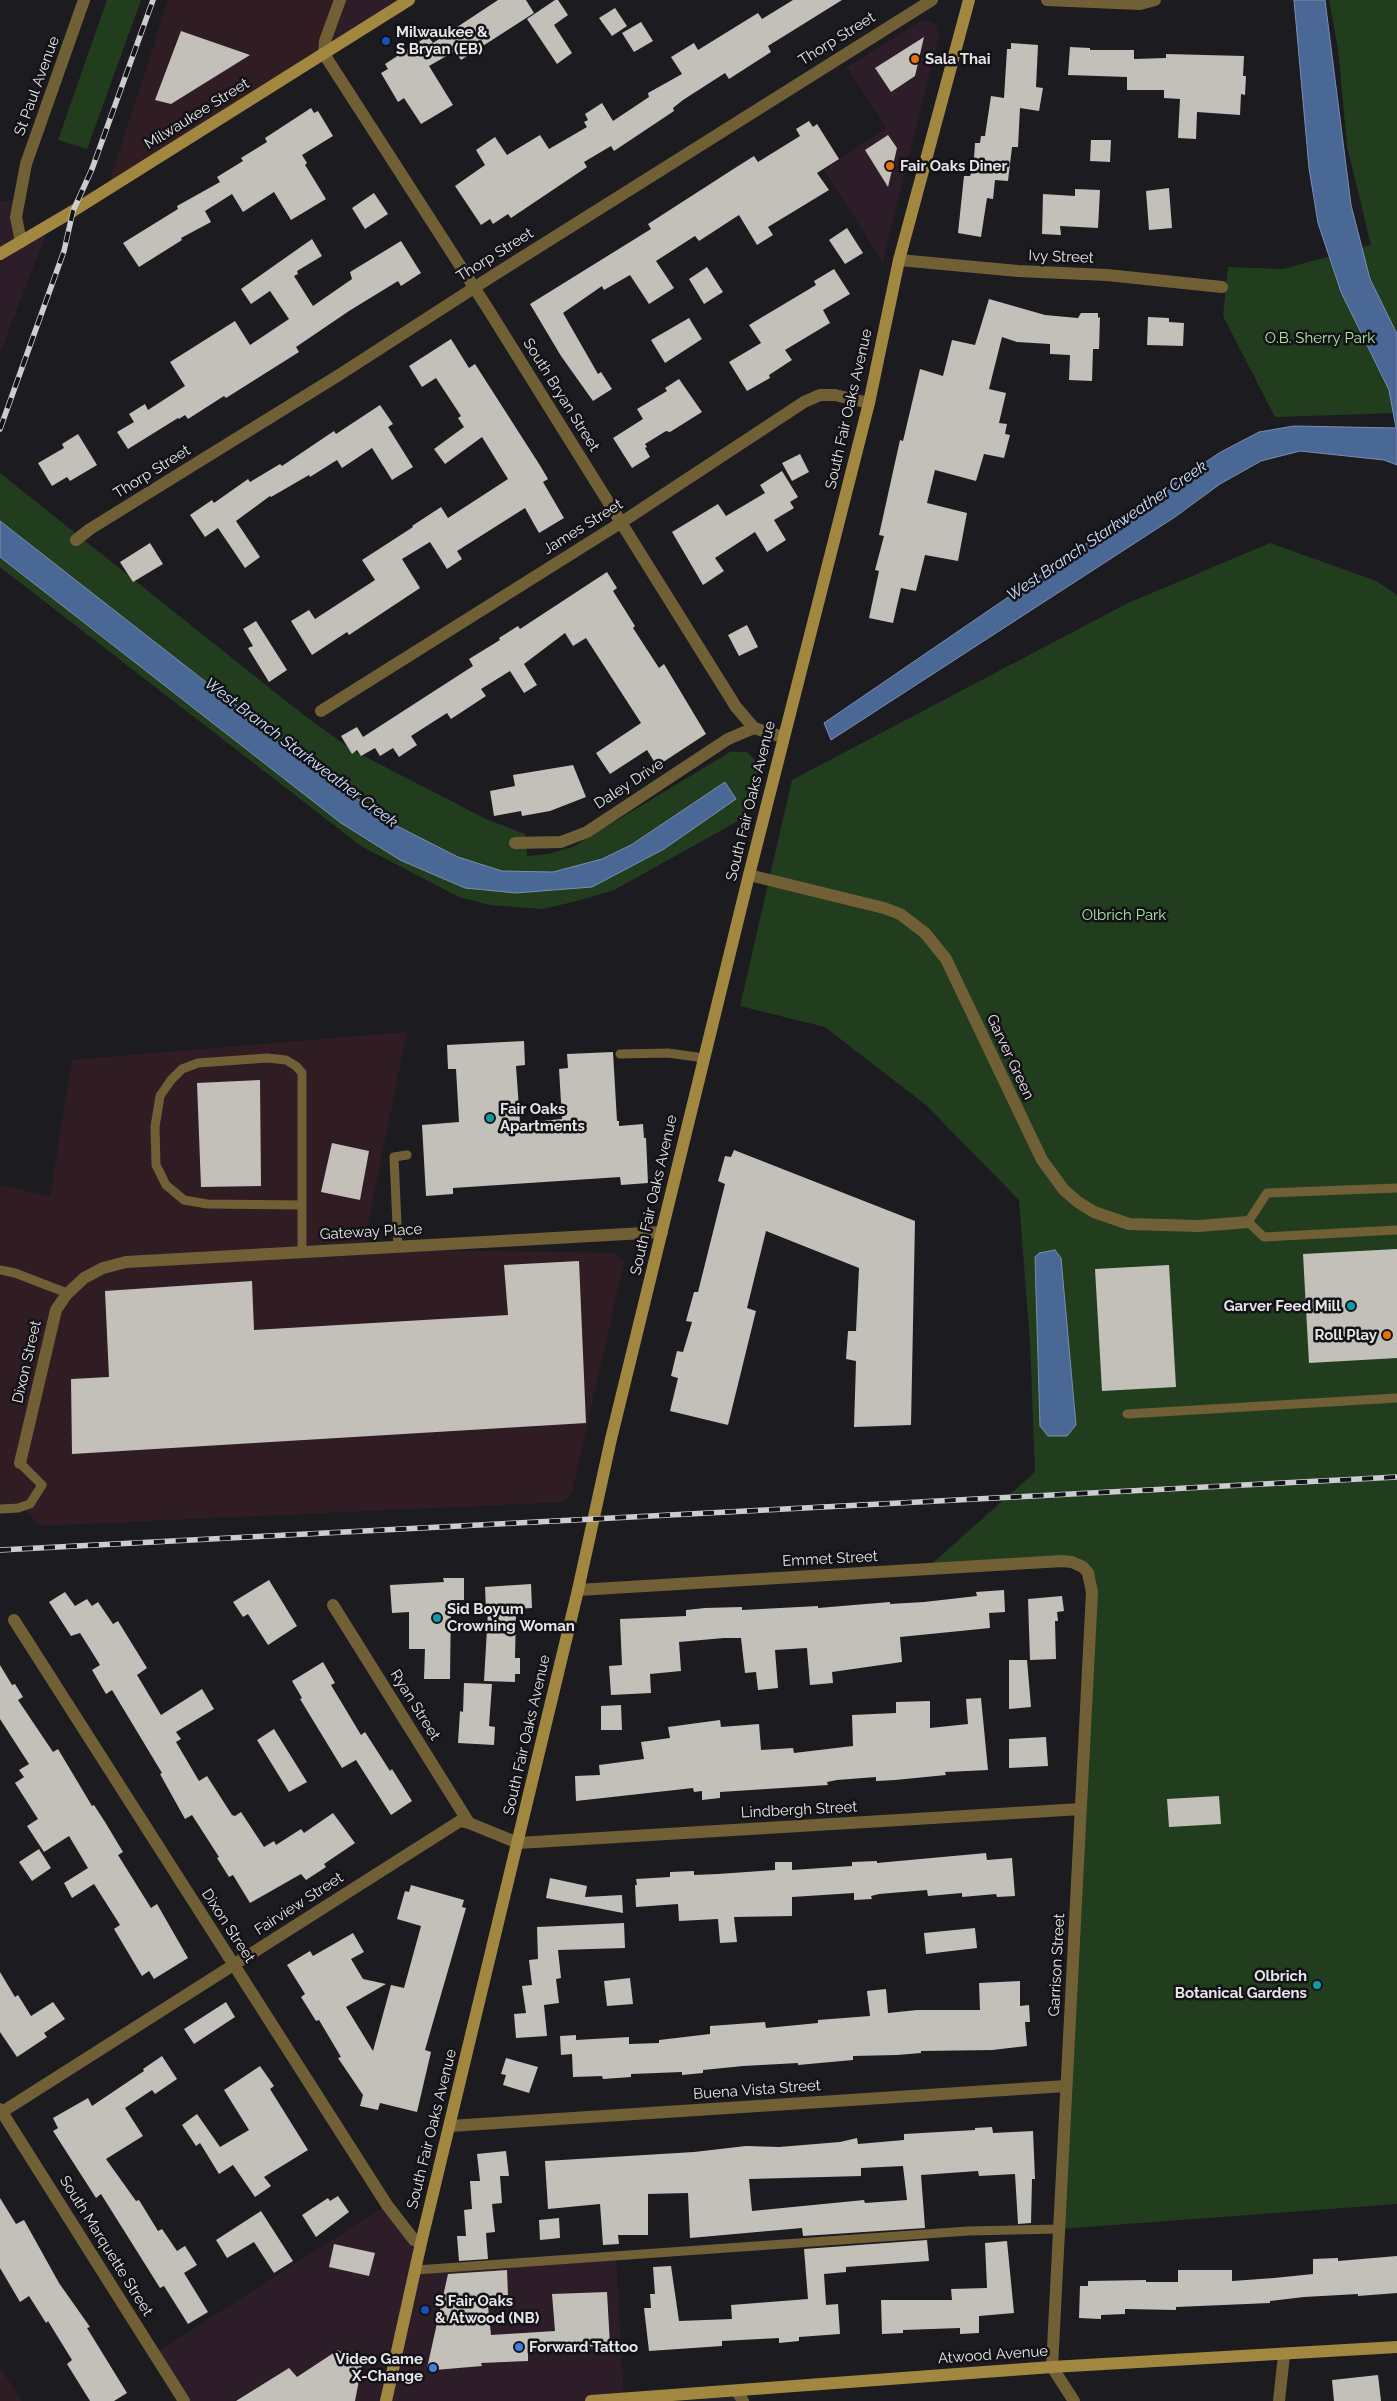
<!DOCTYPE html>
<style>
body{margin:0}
canvas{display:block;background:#1c1b20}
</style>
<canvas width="1397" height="2401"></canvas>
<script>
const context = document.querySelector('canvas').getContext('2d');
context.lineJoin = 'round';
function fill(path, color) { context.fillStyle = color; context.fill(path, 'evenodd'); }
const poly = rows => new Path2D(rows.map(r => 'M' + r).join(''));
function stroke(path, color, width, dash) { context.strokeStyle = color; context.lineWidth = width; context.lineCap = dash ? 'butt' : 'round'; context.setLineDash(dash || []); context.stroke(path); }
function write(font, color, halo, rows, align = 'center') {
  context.font = font + ' Raleway,sans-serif'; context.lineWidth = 5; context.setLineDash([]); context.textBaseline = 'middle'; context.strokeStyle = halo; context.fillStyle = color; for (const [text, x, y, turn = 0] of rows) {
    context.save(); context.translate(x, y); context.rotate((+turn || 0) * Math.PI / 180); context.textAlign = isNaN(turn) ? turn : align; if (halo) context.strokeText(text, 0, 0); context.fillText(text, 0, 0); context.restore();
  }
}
const commercial = poly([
 [340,0,409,0,324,54],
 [927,20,936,25,939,36,883,262,824,170,886,128,847,67,916,24],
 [18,200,21,241,50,224,0,353,0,201],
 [387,2205,414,2240,416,2269,616,2257,624,2399,591,2401,184,2401,154,2354]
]);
const industrial = poly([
 [168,0,340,0,324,54,107,190],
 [407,1032,363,1249,614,1253,624,1262,572,1493,564,1502,39,1526,20,1503,0,1504,0,1185,50,1197,72,1060],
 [0,2368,22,2401,0,2401]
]);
const built = poly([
 [737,2391,743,2401,591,2401]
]);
const green = poly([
 [107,0,141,0,87,149,58,140],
 [1329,0,1397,0,1397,413,1275,417,1223,316,1228,267,1283,269,1371,245,1347,146,1338,48],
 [0,473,301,713,352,750,486,819,525,834,527,856,548,854,573,847,730,752,747,752,759,764,756,785,747,816,614,890,573,902,542,909,490,905,459,897,361,846,0,567],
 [1270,543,1376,581,1397,595,1397,2204,1059,2229,1092,1592,1083,1567,926,1569,1035,1472,1030,1342,1019,1200,926,1105,825,1027,740,1006,792,780,1126,604]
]);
const water = poly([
 [1294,0,1325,0,1351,205,1370,279,1397,334,1397,465,1384,460,1300,451,1261,461,1220,484,1175,517,831,740,824,723,1219,453,1259,432,1294,426,1396,428,1389,390,1341,292,1318,223,1309,168,1294,0],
 [0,521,330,779,393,824,458,857,502,871,553,872,602,859,631,845,725,782,736,799,664,849,592,887,516,893,465,888,400,860,341,823,0,557,0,521],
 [1055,1250,1061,1258,1076,1425,1067,1436,1048,1436,1040,1426,1035,1257,1039,1253,1055,1250]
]);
const building = poly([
 [498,0,526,0,534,13,461,60,455,51,429,66,453,105,421,124,404,98,398,102,381,73,388,69,385,64,428,36,433,43],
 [555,0,558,0,568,15,554,25,572,53,557,64,527,19],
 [793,0,842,0,768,46,771,52,729,79,725,73,683,100,673,108,674,111,614,151,611,146,584,162,587,167,511,218,508,214,493,224,490,219,481,225,455,186,485,165,476,150,495,137,507,155,540,135,549,149,587,127,584,122,588,120,585,114,602,103,613,121,649,97,648,93,682,74,671,57,694,43,698,50,758,13,762,19],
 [615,8,627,26,612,36,599,18],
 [641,22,653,41,634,52,622,33],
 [181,31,250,55,171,104,155,100],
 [924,37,915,76,891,92,875,68],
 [1011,43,1038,45,1036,87,1043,88,1039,111,1020,108,1018,147,1012,147,1008,181,995,180,993,199,987,198,981,237,958,233,964,176,970,176,971,173,973,173,975,143,980,143,981,136,985,136,991,96,1004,98,1007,49,1011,49],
 [1070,47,1090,48,1090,50,1134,50,1134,59,1166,58,1166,54,1244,56,1243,76,1246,76,1245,95,1241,94,1240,115,1197,112,1196,139,1178,138,1180,99,1164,98,1164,90,1127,90,1127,77,1068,75],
 [311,108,314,113,318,111,333,136,302,155,307,163,305,165,307,168,326,199,291,220,274,192,243,212,232,194,205,211,211,222,181,238,182,240,139,267,123,243,178,209,177,206,220,182,217,177,243,161,241,158,267,142,265,138],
 [809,121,813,127,817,124,839,159,817,173,829,190,768,227,773,235,757,245,739,215,699,241,695,236,656,261,674,288,649,304,630,275,604,290,602,286,563,313,598,374,601,372,612,389,593,401,561,356,530,304,651,229,648,224,735,168,754,156,758,162,800,136,796,129],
 [888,135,897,148,888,187,865,150],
 [1091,140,1111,140,1110,162,1090,161],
 [1169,188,1172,228,1149,230,1146,191],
 [1075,189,1100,190,1098,228,1060,226,1061,235,1042,234,1043,194,1075,196],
 [374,193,388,214,365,229,352,208],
 [847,228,863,253,845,264,829,240],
 [312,239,322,256,297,271,298,274,294,276,313,306,352,279,350,272,401,241,421,273,401,286,398,281,349,311,296,347,299,352,226,398,224,396,188,419,185,415,179,419,178,418,128,449,117,432,134,422,129,414,145,404,148,410,185,386,170,362,235,321,250,345,289,319,270,291,251,304,241,289],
 [707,267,723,292,704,304,689,279],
 [834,269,850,294,823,310,830,323,785,350,792,360,769,375,770,378,747,391,729,362,761,343,749,325,816,285,814,281],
 [989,299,1045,315,1078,318,1081,313,1098,313,1098,318,1100,317,1099,349,1093,349,1092,381,1069,380,1070,355,1050,354,1050,344,1017,342,1002,337,989,389,1006,393,999,423,1007,424,1005,434,1010,435,1004,458,984,454,976,481,935,470,927,503,967,513,958,561,925,555,916,591,901,588,893,623,869,618,879,571,875,570,884,536,879,535,900,440,903,441,920,369,943,376,952,340,975,345],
 [1148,317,1169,318,1169,322,1184,323,1183,346,1147,345],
 [689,318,702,339,665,363,651,340],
 [451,339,469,368,475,364,541,467,548,479,543,482,564,518,539,533,525,508,457,551,462,559,447,569,430,542,402,559,420,588,349,635,347,632,312,655,291,621,309,610,315,619,375,580,362,560,413,527,412,526,441,507,448,518,508,479,482,437,445,464,434,449,464,427,458,418,461,416,436,378,422,387,409,366],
 [679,379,702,412,670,432,666,431,645,444,647,447,645,448,650,457,632,468,613,438,643,419,637,409,667,391,665,388],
 [380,405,393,424,388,427,413,467,392,480,372,448,342,468,337,460,310,477,309,475,271,497,270,496,236,521,260,557,245,568,218,528,205,537,190,515,212,500,214,503,248,479,250,482,280,464,282,466,334,431,336,434],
 [78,434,97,465,70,481,67,477,52,486,38,463,64,448,62,444],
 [800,454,809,472,792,481,782,463],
 [782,471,798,497,790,502,794,508,774,520,786,540,767,552,755,532,715,558,724,571,703,585,672,532,718,504,726,516,765,493,760,485],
 [150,543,163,564,133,582,120,562],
 [607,572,617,588,613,591,635,626,633,628,659,668,664,664,706,734,657,766,647,750,610,774,596,753,641,723,586,638,573,646,565,633,524,664,537,685,524,693,510,671,481,689,486,696,451,719,447,713,411,736,417,745,399,757,393,748,380,756,375,748,361,756,357,750,352,754,341,736,357,727,363,737,473,666,469,659,500,640,499,638,518,626,520,629],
 [256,621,287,670,269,682,248,648,253,646,243,629],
 [747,625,758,647,739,656,728,635],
 [573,765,586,797,550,811,522,816,521,811,494,816,490,791,515,786,513,775],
 [524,1041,525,1065,516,1066,520,1123,562,1119,559,1069,568,1068,567,1054,613,1052,617,1121,619,1121,619,1126,643,1124,644,1138,646,1138,648,1183,621,1185,620,1177,453,1188,453,1194,426,1196,422,1125,459,1122,456,1069,448,1069,447,1045],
 [260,1080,261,1186,201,1187,197,1083],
 [332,1143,369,1151,360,1200,321,1192],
 [734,1150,915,1221,911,1425,854,1427,856,1361,846,1359,848,1331,856,1331,859,1268,766,1231,747,1308,756,1311,728,1425,670,1411,678,1378,671,1376,677,1351,683,1352,692,1322,686,1321,694,1292,698,1292,725,1184,718,1181,725,1156,731,1157],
 [1397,1249,1397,1358,1309,1363,1303,1254],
 [579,1261,586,1423,72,1454,71,1379,109,1377,105,1291,252,1281,254,1330,508,1315,504,1265],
 [1169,1265,1176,1387,1102,1391,1095,1269],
 [443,1578,464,1578,464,1600,451,1600,450,1679,424,1679,425,1649,409,1649,409,1612,392,1613,390,1585,444,1582],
 [269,1580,297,1626,268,1645,248,1614,243,1617,233,1602],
 [531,1584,532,1608,516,1609,515,1658,520,1658,520,1674,515,1674,515,1682,484,1681,488,1611,486,1611,485,1587],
 [1004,1590,1005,1612,989,1613,990,1628,900,1637,902,1662,832,1672,833,1683,810,1685,807,1648,775,1650,778,1688,758,1690,756,1672,745,1673,741,1638,724,1638,679,1642,681,1671,650,1674,651,1693,611,1695,609,1666,622,1665,620,1619,686,1616,686,1610,705,1608,742,1607,742,1610,818,1606,818,1608,890,1602,890,1604,924,1602,977,1596,976,1592],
 [65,1592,75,1606,87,1599,92,1606,98,1602,113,1624,118,1621,147,1668,137,1675,161,1715,202,1689,214,1709,176,1732,181,1739,176,1742,199,1781,207,1776,232,1815,235,1816,241,1812,264,1847,274,1841,276,1845,301,1829,304,1833,333,1813,355,1843,324,1864,326,1867,306,1880,301,1874,250,1903,233,1875,229,1877,217,1858,219,1857,192,1815,185,1819,160,1774,162,1773,112,1690,106,1694,92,1670,100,1665,80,1633,71,1636,49,1602],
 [1062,1596,1064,1611,1057,1612,1058,1621,1055,1621,1056,1659,1030,1660,1028,1599],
 [1009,1660,1027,1660,1031,1707,1009,1709],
 [323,1662,335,1683,331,1685,361,1735,365,1732,390,1771,392,1769,412,1801,391,1815,356,1760,342,1768,300,1699,302,1698,292,1681],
 [0,1665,12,1685,15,1684,23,1697,18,1700,53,1752,58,1749,92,1806,94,1805,105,1822,123,1852,118,1855,151,1908,157,1904,188,1958,154,1979,149,1971,142,1976,114,1929,120,1925,94,1884,72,1898,64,1883,88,1868,69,1836,44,1852,27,1826,38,1819,15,1783,24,1777,19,1770,29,1764,0,1719],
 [464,1683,492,1684,489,1726,495,1727,494,1745,458,1743,460,1711,463,1712],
 [981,1698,988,1770,945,1772,946,1775,895,1780,876,1781,876,1777,837,1780,827,1782,828,1785,720,1792,720,1798,702,1800,702,1791,694,1792,693,1788,576,1801,575,1776,600,1775,599,1765,644,1759,641,1742,670,1738,668,1727,720,1720,721,1727,759,1724,761,1750,793,1748,794,1753,853,1746,852,1715,896,1713,896,1702,930,1701,930,1728,968,1724,966,1699],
 [621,1705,622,1730,601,1730,601,1706],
 [274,1729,307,1782,289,1792,257,1740],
 [1046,1737,1048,1766,1009,1768,1009,1739],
 [1219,1796,1221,1824,1169,1827,1167,1799],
 [39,1849,51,1868,32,1881,19,1862],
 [986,1853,987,1860,1012,1858,1015,1896,997,1897,996,1894,962,1897,962,1893,928,1896,927,1890,879,1894,871,1896,872,1899,854,1900,854,1893,792,1897,792,1916,734,1917,737,1942,720,1943,718,1919,679,1921,678,1904,636,1907,635,1885,637,1885,636,1879,670,1877,670,1872,694,1871,694,1875,718,1874,775,1870,775,1862,792,1862,792,1870,852,1866,852,1862,877,1861,877,1863],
 [550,1878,587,1886,585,1897,622,1895,623,1913,546,1898],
 [411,1885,464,1900,462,1907,466,1908,425,2050,431,2052,417,2112,380,2103,378,2110,360,2106,363,2095,338,2058,341,2057,319,2020,316,2021,301,1997,305,1994,287,1965,310,1951,313,1956,353,1933,364,1952,351,1959,363,1979,386,1984,346,2007,373,2051,391,1985,404,1988,421,1926,397,1919,405,1891,409,1892],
 [624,1923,625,1948,558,1950,561,1978,556,1979,559,2003,544,2005,547,2036,516,2038,514,2014,526,2013,522,1986,532,1985,529,1960,538,1959,537,1927],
 [975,1928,977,1948,926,1954,924,1933],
 [0,1972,15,1997,18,1995,31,2016,53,2002,65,2019,44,2033,47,2037,17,2057,0,2032],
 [630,1978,633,2004,607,2006,604,1981],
 [1020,1981,1020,2006,1029,2005,1030,2022,1025,2022,1027,2046,992,2050,921,2051,921,2053,897,2055,853,2056,853,2060,798,2065,798,2063,743,2066,703,2070,703,2073,682,2075,682,2072,631,2074,631,2077,603,2079,602,2076,573,2077,572,2054,561,2055,560,2036,576,2035,576,2040,629,2037,629,2044,659,2043,659,2040,710,2034,710,2026,765,2022,766,2028,818,2023,818,2020,870,2016,867,1991,886,1989,888,2013,917,2010,980,2010,979,1983],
 [226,2002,235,2017,194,2044,184,2029],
 [162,2056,177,2079,155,2094,152,2090,125,2108,143,2136,106,2159,136,2201,139,2200,158,2231,162,2229,177,2251,185,2246,197,2265,184,2273,208,2312,188,2324,164,2286,160,2288,101,2194,96,2198,53,2131,58,2128,53,2118,88,2098,92,2106,144,2071,143,2069],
 [506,2058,538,2067,529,2093,503,2085,506,2075,501,2074],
 [260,2066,274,2086,270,2089,308,2150,264,2177,271,2186,255,2197,233,2165,219,2174,200,2143,196,2146,182,2125,197,2114,220,2147,249,2130,224,2090],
 [992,2127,993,2133,1033,2131,1035,2179,1032,2179,1031,2223,1018,2224,1015,2174,979,2176,978,2171,921,2175,925,2228,803,2236,802,2228,690,2238,688,2193,648,2194,648,2235,618,2235,619,2244,603,2245,600,2204,548,2209,545,2161,694,2152,746,2146,779,2147,840,2142,857,2138,858,2144,904,2140,904,2134,975,2130,975,2128],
 [903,2166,907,2200,865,2203,864,2200,752,2211,749,2179,861,2176,861,2168],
 [506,2151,509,2176,500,2176,502,2203,492,2204,495,2232,486,2233,488,2259,459,2261,457,2236,466,2236,464,2210,472,2209,470,2181,480,2181,477,2154],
 [338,2196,349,2212,316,2237,302,2215,328,2198,330,2201],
 [0,2198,16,2224,24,2220,59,2283,90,2327,87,2328,127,2393,114,2401,90,2401,67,2364,72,2360,48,2321,46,2323,29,2296,20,2302,0,2268],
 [261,2211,293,2261,274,2273,254,2242,227,2258,216,2240],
 [559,2218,560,2238,540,2240,539,2220],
 [927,2240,929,2261,846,2267,846,2272,824,2274,826,2305,838,2304,840,2334,799,2337,799,2341,779,2343,779,2338,722,2341,722,2346,649,2351,644,2308,651,2308,650,2294,655,2294,653,2267,671,2266,679,2321,732,2319,731,2305,808,2299,804,2249],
 [1007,2241,1014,2313,979,2316,979,2333,960,2334,960,2328,903,2330,903,2333,882,2334,881,2300,952,2300,951,2289,987,2288,985,2243],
 [334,2244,375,2253,369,2276,329,2267],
 [1397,2256,1397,2293,1358,2296,1358,2294,1304,2297,1270,2301,1270,2303,1176,2307,1176,2310,1125,2309,1125,2314,1101,2315,1101,2319,1079,2318,1080,2286,1088,2286,1088,2281,1146,2280,1146,2282,1178,2282,1178,2270,1232,2270,1232,2281,1274,2278,1313,2274,1313,2259,1338,2258,1338,2261],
 [507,2270,508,2295,487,2296,491,2335,555,2331,552,2294,607,2292,610,2345,528,2351,528,2361,481,2363,482,2366,435,2370,427,2368,448,2274],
 [338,2350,362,2365,355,2401,236,2401,289,2368,297,2377],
 [1378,2375,1381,2401,1334,2401,1332,2380]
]);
const lane = poly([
 [620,1054,668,1053,704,1058],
 [1397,1188,1267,1193,1248,1222,1264,1237,1397,1230],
 [302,1205,207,1204,184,1200,166,1185,156,1165,155,1127,160,1096,171,1080,182,1069,198,1063,267,1058,286,1060,296,1066,302,1073,302,1252],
 [398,1247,394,1157,407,1155],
 [0,1270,15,1273,67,1293],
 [1127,1414,1397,1398],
 [0,1509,18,1508,30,1504,42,1485,20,1463],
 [416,2270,968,2231,1059,2229]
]);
const street = poly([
 [340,0,325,41,324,54,488,309,736,707,754,728,783,737],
 [1047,0,1140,4,1155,0],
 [21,242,16,217,26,164,84,0],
 [899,260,1018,271,1107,275,1222,287],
 [76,540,90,529,339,375,494,275,932,0],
 [321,711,622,522,804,402,820,395,835,395,869,403],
 [515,843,561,842,587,832,728,739,754,728],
 [749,875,884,908,900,914,925,933,946,959,1042,1160,1064,1190,1078,1202,1094,1212,1129,1224,1199,1226,1248,1222],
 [20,1463,56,1310,66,1295,84,1278,103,1268,126,1262,662,1232],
 [578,1590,1062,1561,1072,1562,1083,1567,1088,1573,1092,1592,1052,2367,1074,2401],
 [333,1605,469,1823],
 [14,1620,387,2205,414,2240,421,2243],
 [0,2109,184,2401],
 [2,2112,460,1821,469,1823,518,1843,1081,1809],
 [450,2126,1066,2086],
 [737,2391,743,2401],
 [1279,2401,1284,2355]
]);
const secondary = poly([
 [0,254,73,211,409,0],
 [386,2401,421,2243,578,1590,611,1439,749,875,869,403,899,260,969,0],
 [591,2401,1052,2367,1397,2347]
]);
const rail = poly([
 [0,429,64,251,73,211,92,169,153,0],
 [0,1550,1397,1477]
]);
const markers = [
 [386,41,5,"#1a4fb4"],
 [915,59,5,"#e8710a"],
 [890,166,5,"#e8710a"],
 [490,1118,5,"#0f9aa8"],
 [1351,1306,5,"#0f9aa8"],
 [1387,1335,5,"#e8710a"],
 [437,1618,5,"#0f9aa8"],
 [1317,1985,5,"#0f9aa8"],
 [425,2310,5,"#1a4fb4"],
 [519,2347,5,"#3f7fe0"],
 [433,2368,5,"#3f7fe0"]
];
const poiNames = [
 ["Milwaukee &",396,32],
 ["S Bryan (EB)",396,49],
 ["Sala Thai",925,59],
 ["Fair Oaks Diner",900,166],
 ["Fair Oaks",500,1109],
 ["Apartments",500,1126],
 ["Garver Feed Mill",1341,1306,"right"],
 ["Roll Play",1377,1335,"right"],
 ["Sid Boyum",447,1609],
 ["Crowning Woman",447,1626],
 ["Olbrich",1307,1976,"right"],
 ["Botanical Gardens",1307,1993,"right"],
 ["S Fair Oaks",435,2301],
 ["& Atwood (NB)",435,2318],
 ["Forward Tattoo",529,2347],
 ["Video Game",423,2359,"right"],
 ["X-Change",423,2376,"right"]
];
const streetNames = [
 ["Thorp Street",837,39,-32],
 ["St Paul Avenue",37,86,-70],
 ["Milwaukee Street",197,114,-32],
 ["Thorp Street",495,255,-32],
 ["Ivy Street",1061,257,2],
 ["South Bryan Street",561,395,58],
 ["South Fair Oaks Avenue",849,409,-77],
 ["Thorp Street",152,472,-32],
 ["James Street",583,527,-32],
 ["Daley Drive",629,784,-33],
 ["South Fair Oaks Avenue",751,801,-76],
 ["Garver Green",1010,1057,65],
 ["South Fair Oaks Avenue",654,1195,-77],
 ["Gateway Place",371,1232,-3],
 ["Dixon Street",27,1362,-77],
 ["Emmet Street",830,1559,-3],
 ["Ryan Street",415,1705,58],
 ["South Fair Oaks Avenue",527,1735,-77],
 ["Lindbergh Street",799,1810,-3],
 ["Fairview Street",299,1904,-33],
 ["Dixon Street",228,1926,57],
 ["Garrison Street",1057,1965,-87],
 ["Buena Vista Street",757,2090,-4],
 ["South Fair Oaks Avenue",432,2129,-76],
 ["South Marquette Street",106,2246,58],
 ["Atwood Avenue",993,2355,-4]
];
const parkNames = [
 ["O.B. Sherry Park",1320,338],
 ["Olbrich Park",1124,915]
];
const waterNames = [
 ["West Branch Starkweather Creek",1107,531,-34],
 ["West Branch Starkweather Creek",301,753,37]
];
fill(commercial, '#2c1d29');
fill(industrial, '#2f1d23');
fill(built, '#24232e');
fill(green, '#223d1d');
fill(water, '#4a6896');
stroke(water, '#798eaf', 1);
fill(building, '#c3bfb9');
stroke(lane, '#716036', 9);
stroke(street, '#716036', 12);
stroke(secondary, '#a28740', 12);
stroke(rail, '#cdcdd0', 5.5);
stroke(rail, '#131217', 4, [11]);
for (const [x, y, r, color] of markers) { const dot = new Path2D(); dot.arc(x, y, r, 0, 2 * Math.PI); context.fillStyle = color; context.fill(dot); stroke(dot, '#131217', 2); }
write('bold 15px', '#e6e6e9', '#131217', poiNames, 'left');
write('15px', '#e6e6e9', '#131217', streetNames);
write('15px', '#aee8a2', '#131217', parkNames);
write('italic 16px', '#cee1fd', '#131217', waterNames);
</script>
